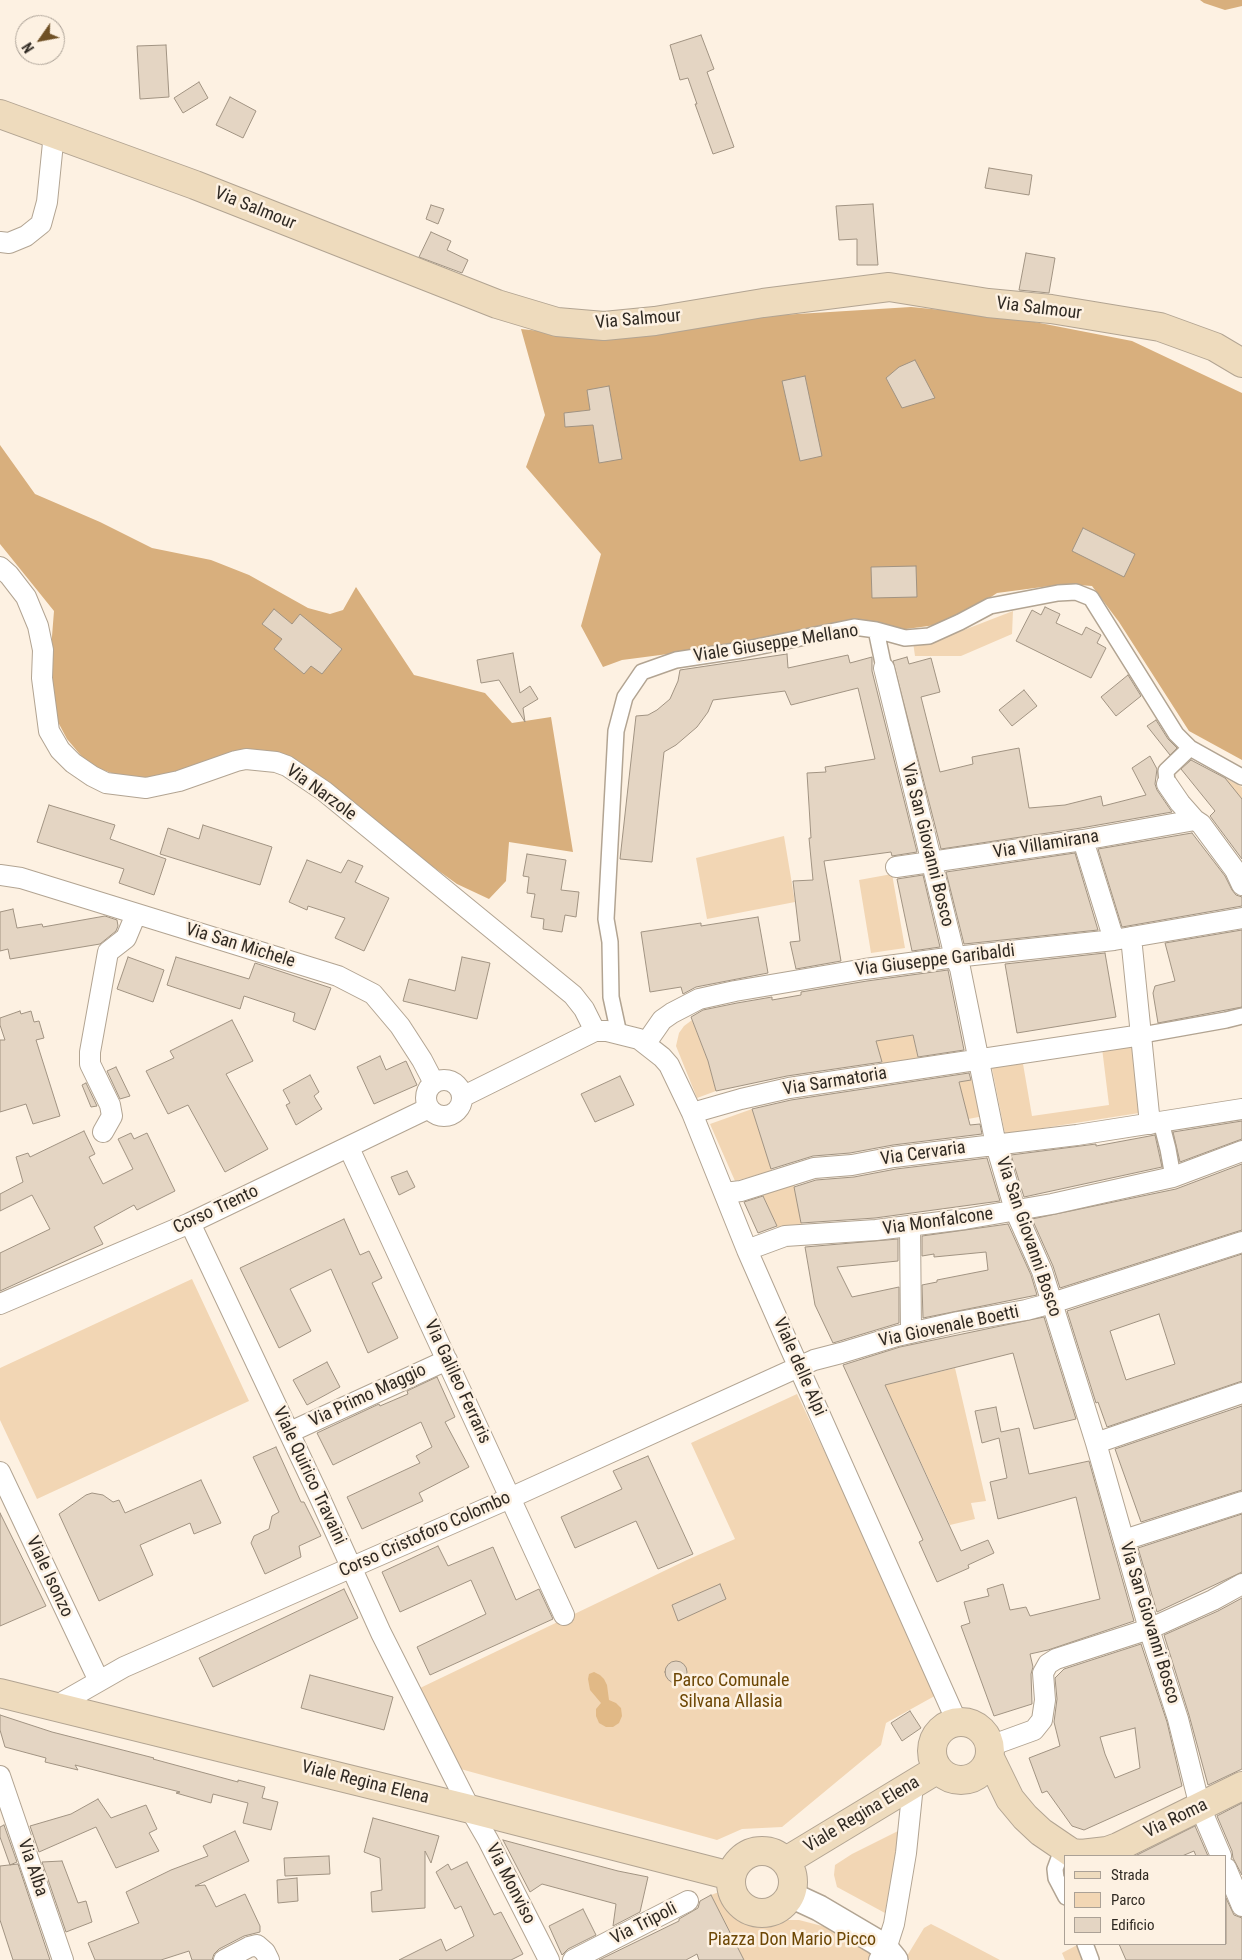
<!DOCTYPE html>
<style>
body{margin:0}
#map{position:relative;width:1242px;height:1960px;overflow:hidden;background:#fdf1e2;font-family:"Roboto Condensed",sans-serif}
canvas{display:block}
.legend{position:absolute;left:1064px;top:1855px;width:162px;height:90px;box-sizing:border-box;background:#fdf1e2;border:1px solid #aba196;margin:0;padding:6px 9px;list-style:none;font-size:15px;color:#302a23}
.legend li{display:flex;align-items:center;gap:10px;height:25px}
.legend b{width:25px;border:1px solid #aba196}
.north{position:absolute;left:15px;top:15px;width:50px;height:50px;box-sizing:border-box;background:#fdf1e2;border:1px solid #aba196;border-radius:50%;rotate:237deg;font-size:14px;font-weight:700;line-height:20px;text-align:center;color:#302a23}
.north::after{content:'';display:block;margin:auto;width:18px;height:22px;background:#6f5025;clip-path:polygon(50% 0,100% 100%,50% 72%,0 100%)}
</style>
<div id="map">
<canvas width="1242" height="1960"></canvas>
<ul class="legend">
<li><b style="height:6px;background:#eedbbd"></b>Strada</li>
<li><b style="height:14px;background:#f2d6b4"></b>Parco</li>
<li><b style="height:14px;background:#e4d5c3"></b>Edificio</li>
</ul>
<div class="north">N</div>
</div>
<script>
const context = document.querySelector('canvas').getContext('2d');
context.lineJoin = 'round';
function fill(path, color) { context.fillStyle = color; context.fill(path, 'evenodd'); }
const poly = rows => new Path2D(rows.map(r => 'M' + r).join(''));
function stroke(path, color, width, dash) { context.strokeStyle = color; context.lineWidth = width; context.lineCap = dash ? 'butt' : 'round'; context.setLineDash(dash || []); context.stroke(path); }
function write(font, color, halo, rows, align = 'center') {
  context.font = font + ' "Roboto Condensed",sans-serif'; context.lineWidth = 5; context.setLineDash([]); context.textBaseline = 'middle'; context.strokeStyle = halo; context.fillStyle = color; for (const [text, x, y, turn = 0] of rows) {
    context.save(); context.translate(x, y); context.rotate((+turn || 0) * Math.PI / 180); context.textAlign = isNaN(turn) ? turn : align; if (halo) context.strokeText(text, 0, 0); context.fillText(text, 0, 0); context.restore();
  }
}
const green = poly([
 [1013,611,1012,634,961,656,915,656,913,642,951,635],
 [1225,778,1242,787,1242,811],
 [784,836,795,902,707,919,696,858],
 [892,874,905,948,871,953,859,880],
 [692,1020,708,1061,716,1091,697,1098,676,1046,679,1033,684,1026],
 [913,1035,919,1063,884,1070,876,1041],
 [1132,1044,1139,1113,1005,1134,991,1063,1022,1058,1032,1116,1109,1105,1102,1048],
 [976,1079,984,1116,968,1119,959,1082],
 [752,1109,772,1171,735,1181,710,1124],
 [794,1183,802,1227,778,1229,761,1191],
 [192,1279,249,1401,37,1499,0,1420,0,1368],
 [955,1368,986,1501,971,1503,975,1519,950,1525,885,1385],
 [797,1394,940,1693,886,1723,881,1745,782,1827,742,1829,717,1840,457,1768,418,1689,689,1559,735,1539,691,1443],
 [900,1830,885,1913,837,1887,834,1875,835,1865,852,1854],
 [719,1892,729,1910,740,1918,752,1924,763,1924,782,1920,799,1920,830,1928,856,1940,882,1960,744,1960,711,1895],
 [931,1924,941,1929,1000,1960,910,1960,907,1956,924,1928],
 [1079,1944,1087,1960,1065,1960,1062,1953]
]);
const forest = poly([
 [1200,0,1242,0,1242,6,1225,10,1204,3],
 [911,307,1004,316,1132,341,1242,393,1242,760,1189,731,1119,622,1092,586,1065,584,997,593,961,617,943,624,899,630,818,628,691,651,622,660,603,667,581,626,601,554,526,467,545,415,521,329,605,338,749,317],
 [0,445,35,494,100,522,152,548,211,560,249,575,308,608,330,614,343,610,356,587,414,675,485,693,512,723,551,717,573,852,509,842,506,881,489,899,457,884,390,836,290,758,168,779,120,776,89,765,67,739,58,722,53,697,51,649,54,611,0,544]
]);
const water = poly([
 [594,1672,600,1675,604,1679,607,1685,609,1700,616,1703,621,1708,622,1716,619,1723,613,1727,606,1727,599,1723,596,1716,596,1709,601,1703,590,1690,588,1679,589,1674]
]);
const building = poly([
 [701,35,714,69,707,72,734,147,713,154,695,104,697,104,688,78,680,80,670,45,701,35],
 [166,45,169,97,140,99,137,46,166,45],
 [199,82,208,98,183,113,174,98,199,82],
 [230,97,256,111,243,138,216,125,230,97],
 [989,168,1032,175,1029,195,985,188,989,168],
 [873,204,878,265,857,265,857,239,839,240,836,206,873,204],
 [431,205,444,209,438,224,426,219,431,205],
 [431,232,451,241,447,250,468,260,462,273,419,257,431,232],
 [1026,253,1055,258,1049,293,1019,290,1026,253],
 [915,360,935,398,902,408,886,378,899,367,915,360],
 [805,376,822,456,800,461,782,381,805,376],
 [609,386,622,459,599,463,593,425,565,427,564,413,590,410,587,390,609,386],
 [1083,528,1135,554,1124,577,1072,551,1083,528],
 [916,566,917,597,872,598,871,567,916,566],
 [1045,607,1060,614,1056,623,1082,635,1086,627,1101,635,1097,643,1106,648,1091,678,1016,641,1032,610,1041,615,1045,607],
 [274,609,292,624,300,614,342,649,322,674,311,666,304,674,274,649,282,639,262,624,274,609],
 [513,653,520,693,530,686,538,699,523,708,525,722,499,680,481,683,477,660,513,653],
 [787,654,788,668,848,655,850,663,872,657,872,671,917,852,892,856,891,852,824,861,841,961,796,969,790,942,800,941,793,881,813,880,809,838,811,838,807,773,826,772,825,767,875,759,858,688,791,705,785,691,713,700,708,712,697,727,676,745,664,752,652,862,620,859,636,716,648,715,657,710,670,699,678,681,680,670,787,654],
 [907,657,909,664,931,658,940,692,921,697,940,772,973,764,972,757,1019,748,1029,808,1065,805,1101,796,1103,806,1146,795,1132,768,1150,756,1157,769,1155,784,1157,790,1172,812,1081,828,941,849,893,661,907,657],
 [1128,675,1141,696,1116,716,1101,697,1128,675],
 [1024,690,1037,706,1012,726,999,710,1024,690],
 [1156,720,1168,739,1177,748,1170,755,1147,726,1156,720],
 [1191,760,1225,778,1242,799,1242,859,1210,816,1215,811,1181,769,1191,760],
 [49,805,115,825,110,839,166,859,154,895,119,883,124,869,37,842,49,805],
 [203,825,272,847,260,885,160,854,168,828,199,839,203,825],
 [1192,833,1225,876,1232,890,1236,895,1242,897,1242,906,1122,927,1098,849,1192,833],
 [1075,853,1098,930,964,944,946,872,1075,853],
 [527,854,566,860,561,890,579,892,576,917,565,915,562,932,543,929,544,919,531,917,535,894,527,893,529,877,523,876,527,854],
 [307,860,341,873,348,860,363,866,355,882,389,898,364,951,335,938,345,918,308,906,307,910,289,902,307,860],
 [923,875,940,947,912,951,897,879,923,875],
 [13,909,17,928,42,924,43,927,105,916,117,920,118,926,116,931,100,944,10,959,8,949,0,951,0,912,13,909],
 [758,917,768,973,696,987,683,994,681,987,650,992,641,932,701,923,701,926,758,917],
 [1242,930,1242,1007,1158,1023,1153,993,1155,986,1175,981,1165,943,1242,930],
 [1105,953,1116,1017,1017,1033,1005,964,1105,953],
 [128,957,164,970,153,1002,117,989,128,957],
 [176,957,249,979,255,963,331,988,315,1030,293,1021,295,1013,244,996,240,1009,167,985,176,957],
 [462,957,490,963,477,1019,403,1001,409,979,455,991,462,957],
 [948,970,964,1050,918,1057,913,1035,876,1041,882,1062,787,1076,716,1091,708,1061,691,1017,703,1010,737,1003,772,997,772,1000,801,995,801,992,867,981,948,970],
 [20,1011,21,1014,31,1011,34,1022,39,1021,44,1038,36,1040,60,1116,33,1124,26,1104,0,1112,0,1040,5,1040,0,1025,0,1018,20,1011],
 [232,1020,253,1061,226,1074,268,1149,225,1172,188,1105,168,1114,146,1071,174,1058,170,1051,232,1020],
 [380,1056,386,1070,406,1061,417,1085,374,1104,357,1067,380,1056],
 [116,1067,130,1096,120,1099,107,1071,116,1067],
 [969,1073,971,1080,959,1082,970,1125,980,1124,982,1134,893,1145,850,1153,813,1156,771,1169,752,1109,791,1100,969,1073],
 [310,1075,319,1092,314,1096,322,1109,296,1125,286,1105,290,1103,283,1090,310,1075],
 [620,1076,634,1105,595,1122,581,1094,620,1076],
 [86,1083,97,1106,91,1107,82,1085,86,1083],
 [1242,1121,1242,1139,1180,1162,1173,1132,1242,1121],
 [84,1131,95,1154,89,1157,103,1184,133,1169,118,1139,131,1133,134,1139,147,1133,175,1191,137,1210,134,1205,94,1227,103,1244,0,1291,0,1253,50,1229,32,1195,0,1211,0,1194,23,1182,16,1157,28,1153,30,1157,84,1131],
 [1155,1135,1162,1167,1024,1197,1011,1155,1096,1144,1096,1146,1155,1135],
 [987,1158,1000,1201,875,1218,801,1223,794,1187,816,1180,854,1177,896,1169,987,1158],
 [1242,1164,1242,1230,1060,1288,1053,1266,1032,1219,1176,1189,1242,1164],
 [407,1171,415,1187,399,1195,391,1177,407,1171],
 [763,1196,777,1226,758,1233,744,1202,763,1196],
 [344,1219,360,1255,369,1251,382,1278,372,1283,398,1338,368,1353,331,1269,290,1289,311,1331,279,1348,240,1268,344,1219],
 [1008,1224,1031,1275,1037,1295,923,1318,922,1285,937,1282,937,1280,988,1270,986,1252,934,1257,934,1254,922,1256,922,1236,1008,1224],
 [898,1239,898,1261,837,1267,852,1297,899,1287,899,1323,833,1343,815,1305,805,1247,898,1239],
 [1242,1254,1242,1381,1107,1427,1098,1402,1096,1403,1067,1311,1242,1254],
 [1159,1314,1175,1364,1126,1380,1110,1331,1159,1314],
 [1044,1317,1076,1419,1034,1429,1013,1353,885,1385,961,1551,988,1540,994,1553,968,1565,969,1568,937,1582,919,1542,923,1540,843,1365,900,1347,1044,1317],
 [327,1362,340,1387,307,1405,293,1380,327,1362],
 [437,1377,455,1417,445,1422,469,1467,419,1493,423,1501,362,1529,347,1497,420,1463,416,1456,432,1447,421,1422,333,1465,317,1433,379,1404,380,1406,408,1394,407,1391,437,1377],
 [1242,1406,1242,1490,1141,1522,1115,1449,1242,1406],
 [996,1407,1001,1432,1019,1428,1029,1474,1089,1461,1134,1621,1048,1650,1030,1654,1033,1667,1031,1674,1032,1704,994,1716,961,1626,970,1623,964,1602,989,1596,987,1589,1003,1584,1010,1610,1026,1607,1030,1616,1100,1599,1076,1497,998,1519,990,1482,1007,1478,999,1438,982,1443,975,1411,996,1407],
 [276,1447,301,1502,304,1502,321,1536,299,1546,301,1557,265,1574,251,1543,254,1536,269,1529,272,1516,279,1512,253,1457,276,1447],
 [648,1456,693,1554,658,1569,636,1521,575,1548,561,1517,622,1489,613,1471,648,1456],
 [201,1480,221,1523,194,1534,190,1523,140,1545,153,1575,99,1601,59,1514,86,1495,92,1493,103,1495,113,1502,119,1500,125,1513,201,1480],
 [0,1513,46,1606,0,1626,0,1513],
 [1242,1514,1242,1572,1157,1612,1138,1548,1242,1514],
 [438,1546,448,1566,493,1547,516,1600,539,1589,553,1619,430,1675,417,1647,486,1614,471,1580,400,1612,382,1572,438,1546],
 [720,1584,726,1599,678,1621,672,1605,720,1584],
 [344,1589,358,1618,213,1687,199,1658,344,1589],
 [1242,1598,1242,1769,1208,1785,1189,1715,1164,1635,1218,1611,1242,1598],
 [1141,1644,1167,1722,1182,1786,1084,1830,1072,1826,1047,1791,1042,1793,1029,1758,1060,1746,1054,1722,1057,1699,1055,1678,1064,1669,1141,1644],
 [1135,1728,1140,1768,1115,1778,1105,1754,1100,1737,1135,1728],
 '665 1672a11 11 0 1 1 22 0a11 11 0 1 1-22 0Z',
 [310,1675,393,1697,384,1730,301,1708,310,1675],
 [910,1711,921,1728,902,1741,891,1723,910,1711],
 [0,1715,52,1732,154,1758,153,1759,238,1782,238,1780,265,1787,262,1798,278,1802,271,1830,243,1823,248,1803,213,1794,211,1803,176,1793,180,1792,75,1765,78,1770,45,1762,46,1758,5,1747,0,1730,0,1715],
 [98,1799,111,1818,146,1805,157,1829,149,1833,159,1851,116,1868,96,1827,39,1852,30,1826,71,1814,98,1799],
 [1242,1803,1242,1875,1233,1858,1232,1851,1217,1816,1242,1803],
 [373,1818,439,1836,431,1863,425,1851,425,1908,372,1912,371,1892,382,1890,380,1858,364,1852,373,1818],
 [4,1825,17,1862,10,1865,0,1837,0,1827,4,1825],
 [1195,1826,1208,1856,1196,1856,1194,1851,1182,1856,1135,1856,1195,1826],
 [235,1831,249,1861,195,1886,205,1885,216,1907,245,1894,260,1926,260,1932,244,1936,219,1949,214,1954,212,1960,192,1960,189,1951,161,1960,95,1960,88,1943,139,1923,126,1892,171,1870,208,1856,203,1846,235,1831],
 [503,1840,618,1871,648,1877,640,1912,613,1926,616,1904,542,1884,530,1892,503,1840],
 [329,1856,330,1874,285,1876,284,1858,329,1856],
 [62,1861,78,1903,86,1901,92,1922,66,1932,42,1862,62,1861],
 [467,1862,494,1915,501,1912,523,1954,511,1960,399,1960,441,1939,446,1951,474,1936,461,1906,455,1909,436,1872,448,1864,451,1870,467,1862],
 [18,1864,50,1960,13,1960,0,1920,0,1866,18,1864],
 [297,1878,298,1901,278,1903,277,1880,297,1878],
 [711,1895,744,1960,699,1960,697,1954,686,1960,599,1960,679,1921,679,1919,698,1908,700,1901,711,1895],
 [1226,1898,1234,1915,1242,1918,1242,1960,1126,1960,1119,1944,1226,1944,1226,1898],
 [583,1909,596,1935,568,1949,562,1955,549,1926,583,1909]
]);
const pedestrian = poly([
 [876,630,884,668],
 [1167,784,1166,771,1190,748],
 [619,1034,611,997,610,942,606,919,616,731,625,697,642,672,676,660,742,650,854,627,876,630,905,638,929,636,960,622,990,606,1058,593,1076,592,1091,598,1176,734,1190,748,1242,777],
 [1142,1035,1226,1020,1242,1016],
 [1161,1122,1168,1149,1173,1177],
 [1063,1847,1055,1869,1056,1878,1066,1897],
 [1085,1944,1091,1960]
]);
const minor = poly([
 [0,242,9,243,26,236,41,224,47,202,54,133],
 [0,567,9,575,26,597,38,626,43,650,42,678,49,731,60,750,73,763,92,776,106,783,146,788,179,781,236,761,246,759,276,762,287,766,324,791,573,995,584,1009,595,1031],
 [884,668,955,957,960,968,996,1145,1015,1210,1042,1271,1096,1443,1149,1629,1178,1719,1200,1807,1221,1856],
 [1167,784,1180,803,1195,820,1201,824,1235,870,1242,885],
 [1083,840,1114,940],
 [896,867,1083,840,1195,820],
 [0,875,21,878,338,976,373,994,400,1026,422,1060,434,1083],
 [1131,937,1150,1124],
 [646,1043,662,1020,672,1013,699,999,735,991,865,969,955,957,1114,940,1242,918],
 '426 1098a18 18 0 1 1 36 0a18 18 0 1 1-36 0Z',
 [462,1097,595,1031,607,1031,639,1039,662,1057,669,1065,692,1113,747,1250,783,1332,957,1722],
 [692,1113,741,1099,789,1088,1142,1035],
 [103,1132,112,1116,110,1105,90,1064,90,1052,108,952,126,938,136,914],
 [349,1148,564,1615],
 [725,1193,741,1191,814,1168,852,1165,894,1157,1077,1135,1242,1109],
 [190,1223,319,1496,381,1633,470,1809,488,1840,549,1960],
 [910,1226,911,1333],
 [747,1250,785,1236,876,1230,965,1219,1052,1204,1173,1177,1242,1151],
 [0,1304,190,1223,429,1108],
 [290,1432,447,1360],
 [1096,1443,1242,1393],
 [0,1472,99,1681],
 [1124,1540,1242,1502],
 [54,1707,124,1667,510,1498,814,1360,841,1353,897,1336,958,1322,1026,1310,1052,1303,1242,1242],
 [990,1746,1034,1730,1042,1720,1045,1700,1043,1673,1048,1664,1056,1659,1149,1629,1213,1600,1242,1584],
 [0,1776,63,1960],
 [1226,1868,1242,1906],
 [224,1960,249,1947,257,1945,265,1952,269,1960],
 [573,1960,688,1901],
 [879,1960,886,1949,894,1924,906,1853,913,1785]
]);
const tertiary = poly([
 [791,1895,819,1908,875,1941,886,1949,895,1960]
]);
const secondary = poly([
 [0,114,195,185,497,304,557,322,604,326,655,321,763,303,889,287,988,303,1051,309,1160,327,1215,347,1242,363],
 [0,1693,470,1809,731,1876],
 '932 1751a29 29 0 1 1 58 0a29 29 0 1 1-58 0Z',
 [990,1758,1010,1799,1025,1817,1041,1832,1063,1847,1072,1853,1081,1854,1107,1851,1118,1847,1242,1786],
 '731 1882a31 31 0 1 1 62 0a31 31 0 1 1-62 0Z',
 [786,1861,938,1769]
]);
const streetNames = [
 ["Via Salmour",255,209,22],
 ["Via Salmour",1039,309,7],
 ["Via Salmour",638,320,-5],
 ["Viale Giuseppe Mellano",776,644,-9],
 ["Via Narzole",321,793,36],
 ["Via San Giovanni Bosco",927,845,76],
 ["Via Villamirana",1046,845,-9],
 ["Via San Michele",240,946,17],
 ["Via Giuseppe Garibaldi",935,961,-7],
 ["Via Sarmatoria",835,1082,-9],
 ["Via Cervaria",923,1154,-8],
 ["Corso Trento",216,1210,-25],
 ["Via Monfalcone",938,1222,-8],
 ["Via San Giovanni Bosco",1028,1237,71],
 ["Via Giovenale Boetti",949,1327,-12],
 ["Viale delle Alpi",799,1367,66],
 ["Via Galileo Ferraris",457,1382,65],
 ["Via Primo Maggio",368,1396,-25],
 ["Viale Quirico Travaini",309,1476,65],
 ["Corso Cristoforo Colombo",425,1535,-24],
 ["Viale Isonzo",49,1577,65],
 ["Via San Giovanni Bosco",1149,1623,73],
 ["Viale Regina Elena",365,1783,14],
 ["Viale Regina Elena",862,1815,-31],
 ["Via Roma",1176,1819,-26],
 ["Via Alba",32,1868,71],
 ["Via Monviso",510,1884,63],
 ["Via Tripoli",644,1924,-27]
];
const parkNames = [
 ["Parco Comunale",731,1681],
 ["Silvana Allasia",731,1702],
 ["Piazza Don Mario Picco",792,1940]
];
fill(green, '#f2d6b4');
fill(forest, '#d8af7d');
fill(water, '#e1b986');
fill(building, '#e4d5c3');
stroke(building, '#a19382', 1);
stroke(pedestrian, '#b2a492', 18);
stroke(minor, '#b2a492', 22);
stroke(tertiary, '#b2a492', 28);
stroke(secondary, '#b2a492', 30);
stroke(pedestrian, '#fff', 15);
stroke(minor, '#fff', 20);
stroke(tertiary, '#fff', 25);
stroke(secondary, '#eedbbd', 28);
write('18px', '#302a23', '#fdf1e2', streetNames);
write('18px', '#6d4705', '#fdf1e2', parkNames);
</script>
